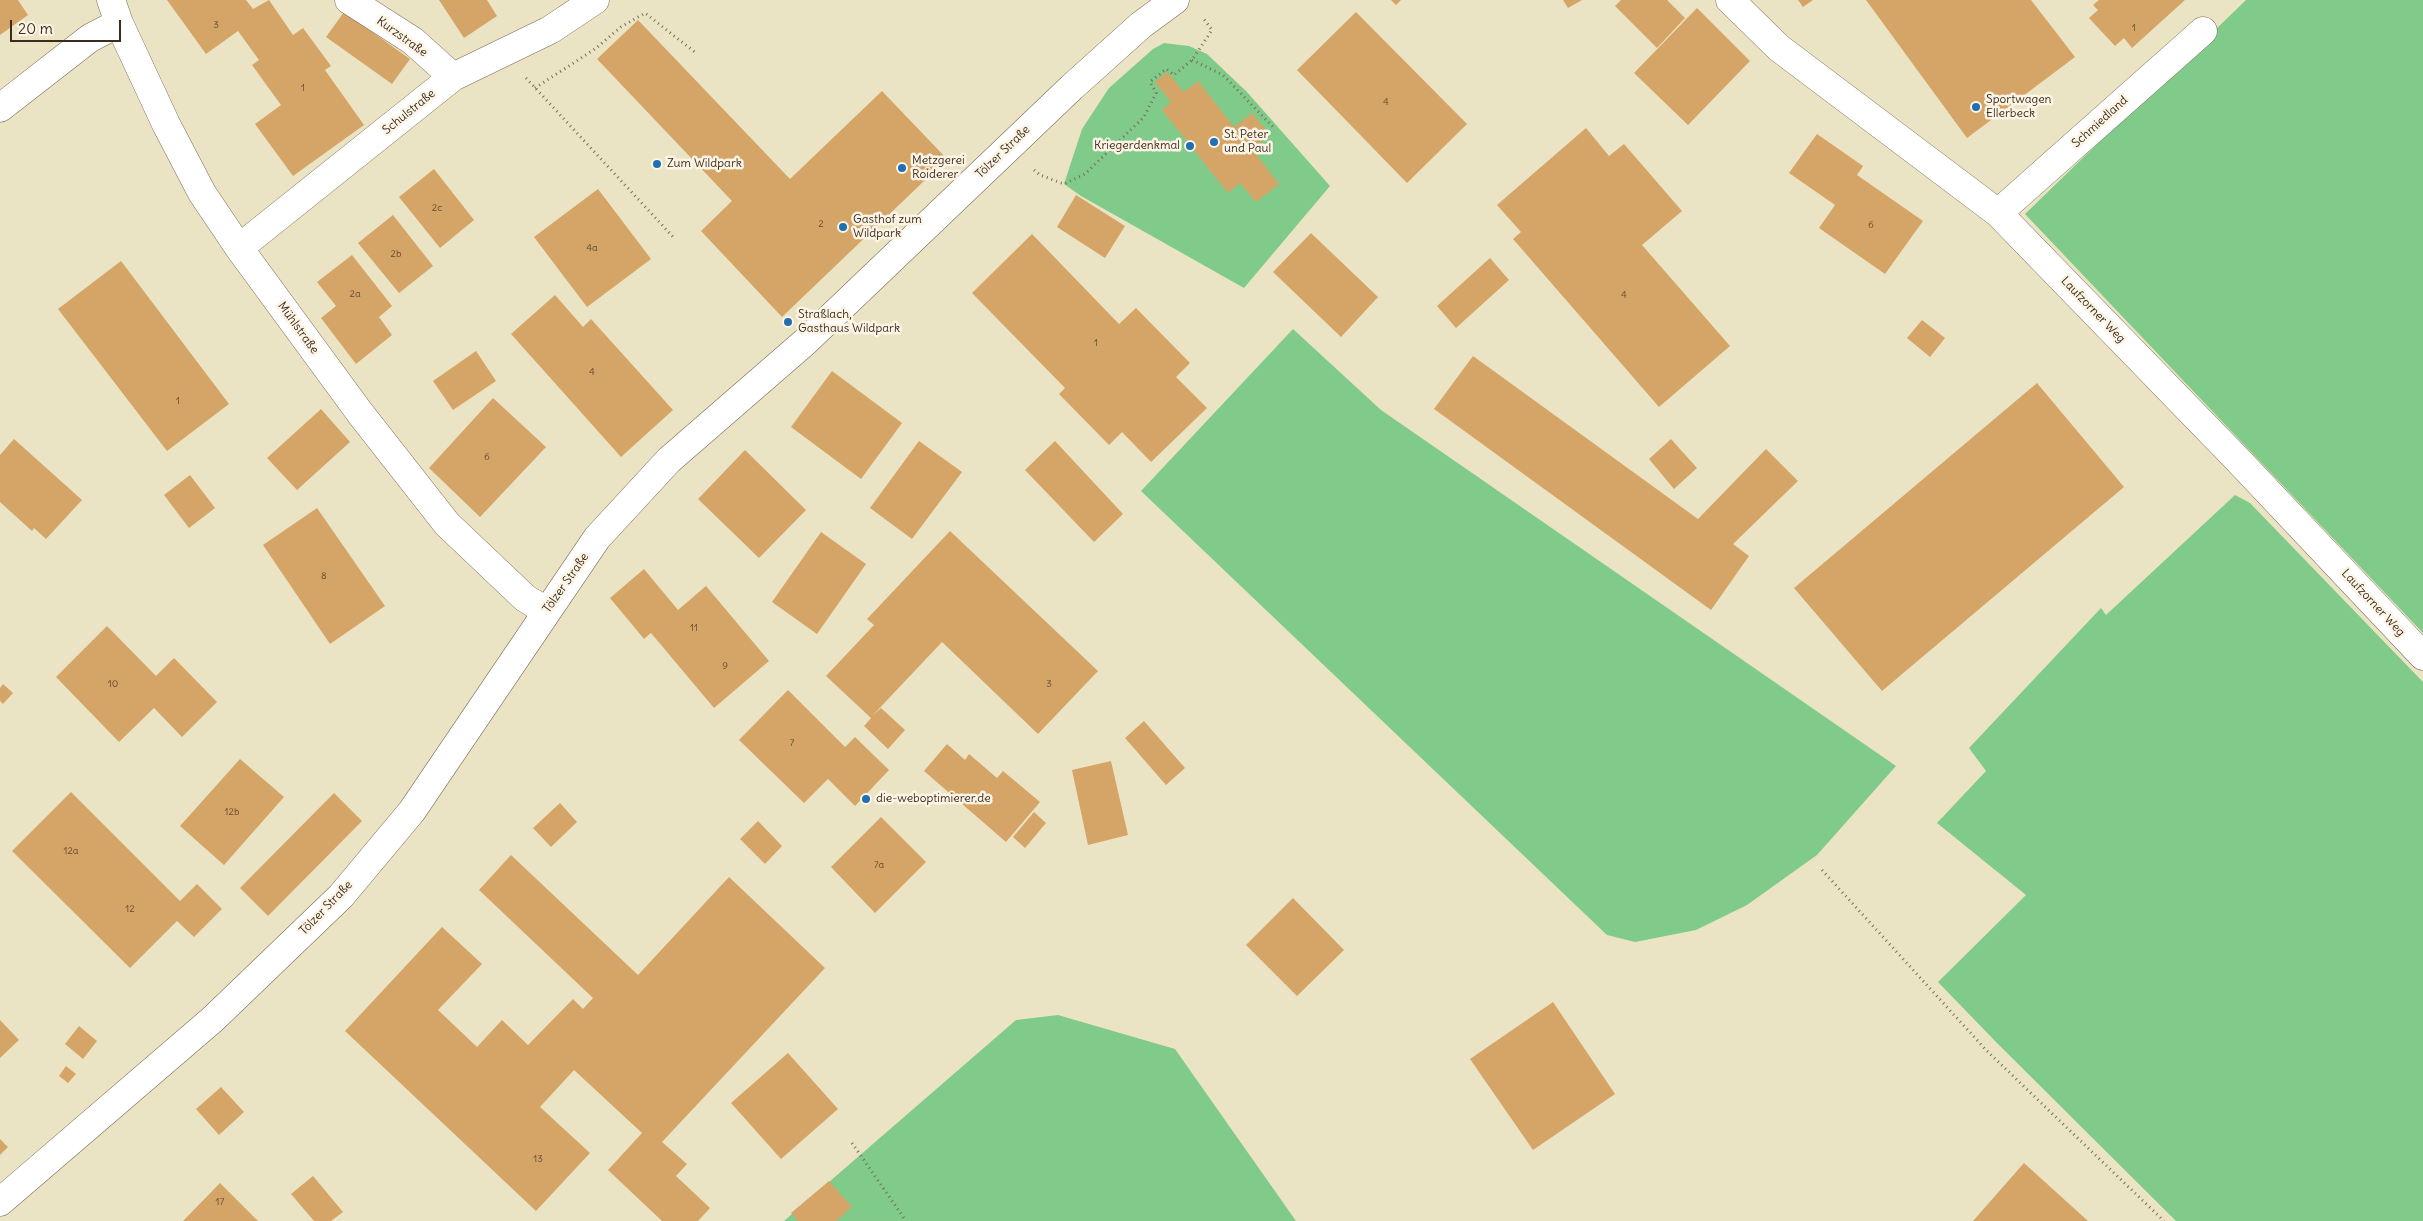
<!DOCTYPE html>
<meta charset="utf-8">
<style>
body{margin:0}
#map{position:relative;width:2423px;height:1221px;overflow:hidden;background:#ebe4c4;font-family:Delius,sans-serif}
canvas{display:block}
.scale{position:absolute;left:10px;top:20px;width:111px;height:22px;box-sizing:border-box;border:2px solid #3b2a1e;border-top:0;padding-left:6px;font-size:15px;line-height:18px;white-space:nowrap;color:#3b2a1e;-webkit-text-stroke:4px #fcf5e5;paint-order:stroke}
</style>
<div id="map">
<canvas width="2423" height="1221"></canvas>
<div class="scale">20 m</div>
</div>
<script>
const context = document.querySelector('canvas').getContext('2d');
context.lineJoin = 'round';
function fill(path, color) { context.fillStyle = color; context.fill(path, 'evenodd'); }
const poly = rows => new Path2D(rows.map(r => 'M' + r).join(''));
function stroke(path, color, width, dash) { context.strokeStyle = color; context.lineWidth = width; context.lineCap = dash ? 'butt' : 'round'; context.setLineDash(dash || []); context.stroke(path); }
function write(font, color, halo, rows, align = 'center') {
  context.font = font + ' Delius,sans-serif'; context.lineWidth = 5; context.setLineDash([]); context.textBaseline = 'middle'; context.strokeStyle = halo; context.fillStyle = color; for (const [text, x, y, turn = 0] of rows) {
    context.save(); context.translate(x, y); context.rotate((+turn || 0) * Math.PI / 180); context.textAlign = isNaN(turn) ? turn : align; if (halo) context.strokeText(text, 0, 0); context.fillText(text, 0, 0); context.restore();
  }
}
const green = poly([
 [2246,0,2423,0,2423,633,2025,214],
 [1164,43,1189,46,1207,54,1247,92,1330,186,1244,288,1081,196,1064,184,1082,129,1109,88,1153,49],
 [1293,329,1381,410,1896,766,1817,855,1747,905,1696,930,1635,942,1607,935,1141,491],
 [2235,495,2250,503,2423,682,2423,1221,2176,1221,1996,1042,1938,982,2026,895,1937,823,1986,771,1969,748,2101,608,2106,615],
 [1058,1015,1175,1049,1296,1221,784,1221,1016,1020]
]);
const building = poly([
 [0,0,18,0,28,15,0,35],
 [167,0,246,0,253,9,269,0,293,35,303,28,331,66,325,70,364,125,293,176,255,124,281,105,252,65,259,60,238,31,206,54],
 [439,0,487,0,497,16,464,38],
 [1391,0,1401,0,1396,5],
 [1563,0,1582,0,1568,8],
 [1621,0,1667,0,1685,18,1657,48,1615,6],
 [1798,0,1813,0,1803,7],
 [1866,0,2031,0,2075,57,1967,138],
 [2099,0,2185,0,2132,48,2124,38,2115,46,2089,18,2098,10,2093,5],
 [1697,8,1750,61,1688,125,1634,73],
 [344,12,410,59,392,84,326,37],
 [1356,12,1467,124,1407,183,1297,70],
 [638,20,790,179,882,91,947,159,782,317,701,231,732,201,597,59],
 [1167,72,1184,92,1198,81,1234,127,1252,113,1270,135,1252,149,1279,184,1256,202,1240,183,1228,193,1162,110,1171,102,1155,82],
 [1586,128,1609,156,1624,144,1682,211,1642,245,1730,346,1659,407,1513,239,1521,232,1497,205],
 [1817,134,1863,166,1857,175,1923,221,1885,274,1819,228,1835,205,1789,173],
 [434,169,474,220,440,248,399,197],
 [598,189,651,259,587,307,534,237],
 [1076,195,1125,226,1105,258,1057,227],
 [393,215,433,266,399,293,358,243],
 [1311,233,1378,297,1341,337,1273,272],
 [1032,234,1119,324,1136,308,1190,363,1176,377,1207,408,1151,462,1122,432,1109,445,1059,394,1065,388,972,293],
 [352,255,392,306,379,317,392,335,356,364,321,318,336,306,317,282],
 [1490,258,1509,280,1456,328,1437,306],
 [121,261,229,404,167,451,58,309],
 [555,295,583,327,591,319,673,410,621,457,511,334],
 [1922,320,1945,338,1930,357,1907,338],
 [476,351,496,381,453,410,433,381],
 [1473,356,1698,519,1766,449,1798,481,1733,544,1749,556,1711,610,1434,409],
 [832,371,902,423,861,479,791,427],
 [2037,383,2124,487,1882,691,1794,588],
 [493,398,546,447,480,517,429,468],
 [321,409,350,442,297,490,267,458],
 [14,439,82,500,46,539,34,528,32,531,0,502,0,455],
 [1671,439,1697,468,1674,489,1649,459],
 [919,441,962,472,912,539,870,508],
 [1055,441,1123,514,1094,542,1025,470],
 [745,450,806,510,759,558,698,499],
 [190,475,215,508,189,528,164,495],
 [317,508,385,606,330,644,263,545],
 [950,531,1098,671,1038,734,942,642,873,715,881,708,905,730,888,749,864,726,871,718,826,676,874,625,867,619],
 [821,532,866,564,817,634,772,602],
 [644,569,678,610,706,586,769,661,714,708,651,633,644,639,610,598],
 [107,626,156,676,174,658,217,702,182,737,154,708,119,742,56,677],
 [3,684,13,693,3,704,0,701,0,688],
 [788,690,845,747,855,737,889,770,855,806,828,779,804,803,739,740],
 [1144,721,1185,768,1166,785,1125,738],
 [947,744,965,760,969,754,997,778,1003,771,1040,802,1006,842,924,771],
 [240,759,284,797,224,865,180,826],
 [1111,761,1128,835,1088,845,1072,770],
 [71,792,180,901,197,884,222,909,194,937,177,921,130,968,12,851],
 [334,793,362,821,268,916,240,888],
 [560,803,577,822,551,847,533,828],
 [1034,812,1046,823,1025,848,1013,837],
 [881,817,926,862,875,913,831,867],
 [758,821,782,846,765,864,740,839],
 [511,855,638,975,729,877,825,968,662,1142,687,1164,676,1176,710,1208,698,1221,662,1221,608,1170,642,1133,574,1070,540,1107,590,1153,536,1211,345,1031,442,927,482,964,438,1010,477,1047,502,1020,528,1045,573,999,583,1009,593,998,479,890],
 [1293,898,1344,950,1297,996,1246,945],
 [1553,1002,1615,1094,1533,1150,1470,1059],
 [0,1020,19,1040,0,1058],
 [79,1026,97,1041,83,1059,65,1044],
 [788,1053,838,1109,781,1159,731,1103],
 [66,1066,76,1074,68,1083,59,1076],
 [221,1087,244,1112,219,1135,196,1109],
 [0,1139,8,1147,0,1155],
 [2024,1163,2088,1221,1973,1221],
 [313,1176,343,1212,331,1221,314,1221,291,1194],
 [829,1181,852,1207,836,1221,798,1221,791,1213],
 [220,1183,258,1221,183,1221]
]);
const path = poly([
 [1192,60,1223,75,1275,129],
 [526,78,675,239],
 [535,88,595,49,621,27,645,13,696,53],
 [1034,170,1040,175,1064,184,1085,174,1144,117,1156,93,1150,82,1166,69,1174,75,1192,60,1212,30,1203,18],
 [1822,870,1986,1050,2164,1221],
 [852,1143,906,1221]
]);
const minor = poly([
 [111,0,119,23,166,124,202,193,239,248,360,413,447,524,525,598,546,611],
 [349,0,413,41,453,77],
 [1730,0,1779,48,1998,213,2237,459,2423,656],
 [0,108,90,38,119,23],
 [1998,213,2203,31],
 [239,248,453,77,550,30,595,0]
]);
const major = poly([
 [0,1202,213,1019,341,896,412,811,597,538,669,460,805,342,1072,87,1141,25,1175,0]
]);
const markers = [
 [1976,107,5,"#1f6fb2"],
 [1214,142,5,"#1f6fb2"],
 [1190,146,5,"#1f6fb2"],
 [657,164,5,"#1f6fb2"],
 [902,168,5,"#1f6fb2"],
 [843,227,5,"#1f6fb2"],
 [788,322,5,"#1f6fb2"],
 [866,799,5,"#1f6fb2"]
];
const numberNames = [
 ["3",216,25],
 ["1",2134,28],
 ["1",303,88],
 ["4",1386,102],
 ["2c",437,208],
 ["2",821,224],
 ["6",1871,225],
 ["4a",592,248],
 ["2b",396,254],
 ["2a",355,294],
 ["4",1624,295],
 ["1",1096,343],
 ["4",592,372],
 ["1",178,401],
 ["6",487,457],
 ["8",324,576],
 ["11",694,628],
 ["9",725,666],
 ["10",113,684],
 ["3",1049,684],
 ["7",792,743],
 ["12b",232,812],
 ["12a",71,851],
 ["7a",879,865],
 ["12",130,909],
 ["13",538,1159],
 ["17",220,1202]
];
const streetNames = [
 ["Kurzstraße",402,37,36],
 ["Schulstraße",409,112,-39],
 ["Schmiedland",2100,122,-42],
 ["Tölzer Straße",1003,152,-44],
 ["Laufzorner Weg",2093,310,46],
 ["Mühlstraße",298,328,54],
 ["Tölzer Straße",566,583,-55],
 ["Laufzorner Weg",2373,603,47],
 ["Tölzer Straße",326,908,-46]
];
const poiNames = [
 ["Sportwagen",1986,100],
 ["Ellerbeck",1986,114],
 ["St. Peter",1224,135],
 ["und Paul",1224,149],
 ["Kriegerdenkmal",1180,146,"right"],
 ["Metzgerei",912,161],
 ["Roiderer",912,175],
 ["Zum Wildpark",667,164],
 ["Gasthof zum",853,220],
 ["Wildpark",853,234],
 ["Straßlach,",798,315],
 ["Gasthaus Wildpark",798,329],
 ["die-weboptimierer.de",876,799]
];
fill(green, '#80cb89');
fill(building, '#d5a467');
stroke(minor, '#796b58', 29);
stroke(major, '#796b58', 29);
stroke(path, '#796b58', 3, [1, 4]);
stroke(minor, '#fff', 28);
stroke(major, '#fff', 28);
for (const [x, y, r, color] of markers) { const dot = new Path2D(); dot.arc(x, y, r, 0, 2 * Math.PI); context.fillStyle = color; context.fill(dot); stroke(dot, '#fcf5e5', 2); }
write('10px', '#624830', null, numberNames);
write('12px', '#3b2a1e', '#fcf5e5', streetNames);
write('12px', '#3b2a1e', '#fcf5e5', poiNames, 'left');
</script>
